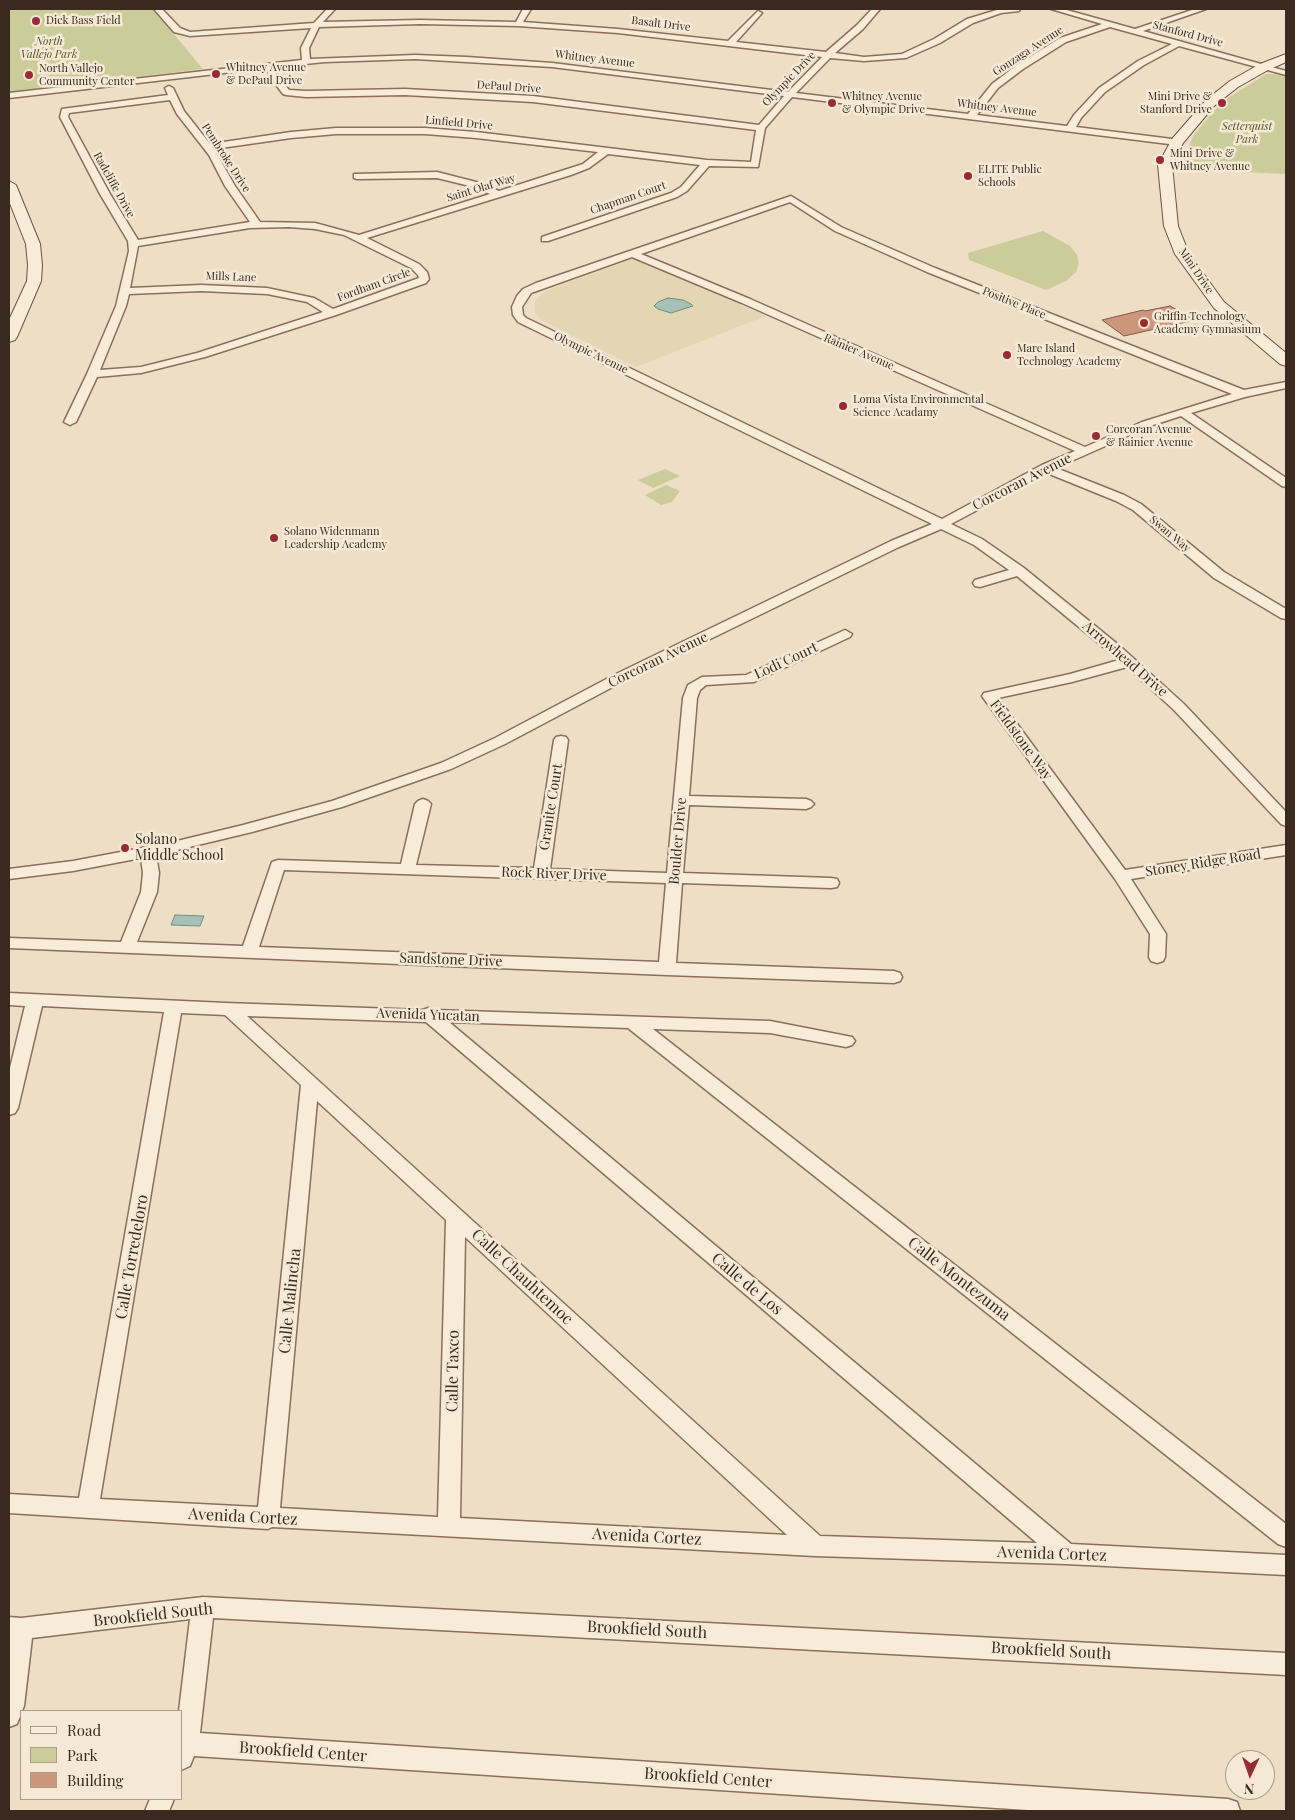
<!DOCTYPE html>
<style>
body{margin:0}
#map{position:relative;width:1295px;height:1820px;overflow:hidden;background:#eedec6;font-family:"Playfair Display",serif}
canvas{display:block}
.frame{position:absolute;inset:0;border:10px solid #39291f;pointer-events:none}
.legend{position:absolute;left:20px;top:1710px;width:162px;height:90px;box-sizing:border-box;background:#f5e9d5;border:1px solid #aa9c8c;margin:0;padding:6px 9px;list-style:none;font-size:15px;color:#39291f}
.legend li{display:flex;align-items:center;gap:10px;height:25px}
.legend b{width:25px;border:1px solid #aa9c8c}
.north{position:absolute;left:1225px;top:1750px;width:50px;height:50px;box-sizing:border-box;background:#f5e9d5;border:1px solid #aa9c8c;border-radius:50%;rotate:183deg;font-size:14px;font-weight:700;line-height:20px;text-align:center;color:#39291f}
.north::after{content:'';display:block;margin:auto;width:18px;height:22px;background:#972c37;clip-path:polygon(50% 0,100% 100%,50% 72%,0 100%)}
</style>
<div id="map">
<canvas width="1295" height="1820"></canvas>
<div class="frame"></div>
<ul class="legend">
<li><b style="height:6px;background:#f8ecd9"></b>Road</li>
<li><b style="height:14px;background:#cbcc9a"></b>Park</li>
<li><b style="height:14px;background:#cb967c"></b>Building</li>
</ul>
<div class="north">N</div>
</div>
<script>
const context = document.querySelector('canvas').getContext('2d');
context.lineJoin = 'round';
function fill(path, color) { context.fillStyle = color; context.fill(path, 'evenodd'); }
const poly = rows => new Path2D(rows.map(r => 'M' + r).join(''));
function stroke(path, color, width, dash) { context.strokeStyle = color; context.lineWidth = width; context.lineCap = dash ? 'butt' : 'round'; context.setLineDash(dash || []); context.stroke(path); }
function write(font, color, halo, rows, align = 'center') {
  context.font = font + ' "Playfair Display",serif'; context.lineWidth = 5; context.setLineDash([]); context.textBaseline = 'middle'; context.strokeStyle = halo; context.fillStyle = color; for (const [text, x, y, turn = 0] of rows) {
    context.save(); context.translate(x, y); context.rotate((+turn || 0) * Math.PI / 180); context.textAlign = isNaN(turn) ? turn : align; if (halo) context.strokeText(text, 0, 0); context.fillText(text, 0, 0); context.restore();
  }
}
const farmland = poly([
 [635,258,766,316,636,367,541,320,535,313,535,301,546,291]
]);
const green = poly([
 [9,9,153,9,203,69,9,92],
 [1266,74,1276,74,1286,77,1286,174,1180,169,1193,136,1212,113,1228,98],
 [1043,231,1070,246,1077,255,1079,263,1076,272,1066,281,1046,290,969,260,968,253],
 [665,469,680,476,653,488,638,480],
 [666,485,680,491,672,502,661,505,645,495]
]);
const water = poly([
 [668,298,683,300,691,304,693,306,671,313,658,309,654,306,658,302,668,298],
 [175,915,204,916,200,926,171,925,175,915]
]);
const building = poly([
 [1170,306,1195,320,1124,336,1102,320,1143,310,1145,311,1170,306]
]);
const street = poly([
 [154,9,162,9,180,28,190,32,314,23,327,9,335,9,323,22,420,20,516,22,523,9,531,9,523,22,618,29,728,41,758,11,762,13,736,42,826,52,857,25,872,9,880,9,863,29,835,53,864,57,902,54,934,39,967,19,1000,9,1020,9,1019,11,1001,13,973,23,940,43,906,58,864,61,830,58,796,93,968,114,992,84,1017,65,1060,38,1102,24,1051,9,1063,9,1135,29,1195,9,1206,9,1143,31,1286,71,1286,75,1179,46,1144,65,1105,92,1081,118,1076,127,1180,140,1181,142,1177,145,792,97,765,128,758,167,709,166,687,191,677,197,548,241,542,241,542,237,671,193,681,187,700,165,608,154,589,168,571,175,367,238,419,264,427,272,429,279,426,283,336,315,205,357,141,373,97,377,76,422,70,425,64,422,87,374,116,306,129,251,128,241,100,194,60,117,62,109,168,95,165,88,169,86,173,88,184,111,210,144,291,132,336,128,425,128,476,132,707,160,751,162,756,130,533,102,405,95,306,97,286,95,283,94,270,77,267,68,9,98,9,93,302,60,301,48,311,28,190,36,174,32,154,9],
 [420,24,518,26,618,33,822,57,788,92,552,63,467,57,415,55,310,59,309,48,319,27,420,24],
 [1110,27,1172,44,1138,61,1099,88,1074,115,1067,126,977,115,998,88,1023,69,1066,42,1110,27],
 [415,59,552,67,784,96,759,125,533,96,405,89,306,91,289,90,277,75,275,67,325,62,415,59],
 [170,100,177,114,209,155,225,186,250,222,138,240,110,194,68,117,69,113,170,100],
 [336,134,425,134,476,138,598,152,583,164,499,191,480,183,437,172,354,174,354,178,357,179,437,178,474,187,490,194,359,235,315,223,260,222,235,186,214,149,291,138,336,134],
 [289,227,315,229,344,235,411,268,418,275,419,278,333,309,314,298,267,288,201,285,130,288,138,246,250,228,289,227],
 [201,291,267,294,307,302,323,312,197,353,141,367,100,370,126,306,129,294,201,291],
 [791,196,841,227,935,268,1244,390,1286,382,1286,388,1245,397,1191,413,1286,478,1286,487,1282,486,1181,416,1150,426,1056,468,1124,495,1141,504,1224,572,1286,609,1286,619,1281,618,1214,578,1133,510,1116,501,1047,473,951,524,982,539,1024,568,1121,647,1184,704,1286,812,1286,826,1281,824,1174,710,1127,667,1072,682,998,698,1125,870,1286,845,1286,855,1131,879,1166,934,1165,957,1163,961,1157,963,1151,961,1149,957,1150,934,1115,879,982,696,984,693,1070,674,1119,660,1017,576,980,587,975,586,973,583,975,580,1009,570,974,545,941,529,899,547,624,681,505,744,451,769,342,807,252,832,156,855,159,873,157,892,137,942,243,946,272,862,278,860,401,864,415,804,418,801,423,799,428,801,431,804,416,865,534,868,554,740,556,737,561,736,566,737,568,740,550,869,667,873,683,698,688,685,702,677,746,675,845,630,852,634,850,637,754,682,706,685,700,690,697,698,689,796,806,799,811,801,814,804,811,807,806,809,689,805,683,873,831,878,837,879,839,883,837,887,831,888,682,883,676,963,894,971,900,973,902,977,900,981,894,983,667,975,9,948,9,938,121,942,141,892,143,873,141,858,73,871,9,879,9,869,73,861,173,842,243,825,332,801,441,763,495,738,614,675,891,541,932,524,518,322,513,315,512,307,517,296,523,289,536,283,791,196],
 [790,202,835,231,927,272,1232,394,1142,422,1085,447,750,299,641,254,790,202],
 [632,257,742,303,1075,451,1042,465,942,519,526,318,523,315,522,307,531,293,632,257],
 [284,870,666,883,659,962,259,947,284,870],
 [9,993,226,1003,423,1010,428,1008,434,1010,770,1021,852,1037,855,1041,852,1045,846,1047,770,1033,653,1029,1286,1524,1286,1547,1278,1544,628,1028,449,1022,1071,1544,1286,1555,1286,1575,1066,1564,815,1556,272,1527,268,1529,9,1513,9,1494,79,1498,164,1012,42,1006,18,1108,15,1113,9,1115,9,1072,25,1006,9,1005,9,993],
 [181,1013,225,1015,301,1085,258,1507,100,1499,181,1013],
 [247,1016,426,1022,1037,1543,820,1536,247,1016],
 [317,1101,446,1220,438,1517,280,1508,317,1101],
 [465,1237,787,1535,460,1518,465,1237],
 [203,1597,1286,1653,1286,1675,213,1618,200,1733,1228,1799,1237,1802,1240,1811,1043,1811,194,1756,190,1766,181,1770,181,1711,179,1711,190,1619,32,1638,24,1706,17,1724,9,1727,9,1617,21,1618,203,1597],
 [150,1799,174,1799,169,1811,145,1811,150,1799]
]);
const secondary = poly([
 [1286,54,1286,62,1268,70,1238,87,1214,106,1183,143,1172,165,1178,226,1189,254,1224,302,1286,353,1286,366,1280,364,1214,308,1175,254,1164,226,1158,165,1172,139,1206,100,1230,81,1260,64,1286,54],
 [9,181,16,185,40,244,42,265,41,281,17,337,15,340,9,342,9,320,27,281,28,265,26,244,9,201,9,181]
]);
const markers = [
 [36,21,5,"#972c37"],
 [216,74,5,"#972c37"],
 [29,75,5,"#972c37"],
 [832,103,5,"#972c37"],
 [1222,103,5,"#972c37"],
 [1160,160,5,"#972c37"],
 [968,176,5,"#972c37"],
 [1144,323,5,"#972c37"],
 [1007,355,5,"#972c37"],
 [843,406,5,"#972c37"],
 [1096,436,5,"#972c37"],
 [274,538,5,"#972c37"],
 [125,848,5,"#972c37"]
];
const farPoinames = [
 ["Dick Bass Field",46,21],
 ["Whitney Avenue",226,68],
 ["& DePaul Drive",226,81],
 ["North Vallejo",39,69],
 ["Community Center",39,82],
 ["Whitney Avenue",842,97],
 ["& Olympic Drive",842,110],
 ["Mini Drive &",1212,97,"right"],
 ["Stanford Drive",1212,110,"right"],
 ["Mini Drive &",1170,154],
 ["Whitney Avenue",1170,167],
 ["ELITE Public",978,170],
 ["Schools",978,183],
 ["Griffin Technology",1154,317],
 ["Academy Gymnasium",1154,330],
 ["Mare Island",1017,349],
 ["Technology Academy",1017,362],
 ["Loma Vista Environmental",853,400],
 ["Science Acadamy",853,413],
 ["Corcoran Avenue",1106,430],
 ["& Rainier Avenue",1106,443],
 ["Solano Widenmann",284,532],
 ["Leadership Academy",284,545]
];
const farStreetnames = [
 ["Basalt Drive",661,24,7],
 ["Stanford Drive",1188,34,15],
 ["Gonzaga Avenue",1028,51,-33],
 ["Whitney Avenue",595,59,7],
 ["Olympic Drive",789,79,-46],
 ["DePaul Drive",509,87,4],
 ["Whitney Avenue",997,108,7],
 ["Linfield Drive",459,123,5],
 ["Pembroke Drive",226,158,57],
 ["Radcliffe Drive",114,185,61],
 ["Saint Olaf Way",481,188,-17],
 ["Chapman Court",628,198,-19],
 ["Mini Drive",1196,271,56],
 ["Mills Lane",231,277,2],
 ["Fordham Circle",374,285,-20],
 ["Positive Place",1014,303,22],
 ["Rainier Avenue",859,352,23],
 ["Olympic Avenue",591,353,26],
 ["Swan Way",1170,534,40]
];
const farParknames = [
 ["North",49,42],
 ["Vallejo Park",49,55],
 ["Setterquist",1247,127],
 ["Park",1247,140]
];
const streetNames = [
 ["Corcoran Avenue",1022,482,-27],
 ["Arrowhead Drive",1125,659,41],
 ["Corcoran Avenue",658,660,-26],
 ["Lodi Court",786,661,-25],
 ["Fieldstone Way",1021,740,54],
 ["Granite Court",551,807,-81],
 ["Boulder Drive",678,841,-85],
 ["Stoney Ridge Road",1203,863,-9],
 ["Rock River Drive",554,874,2],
 ["Sandstone Drive",451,960,2],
 ["Avenida Yucatan",428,1015,2]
];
const poiNames = [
 ["Solano",135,840],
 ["Middle School",135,856]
];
const nearStreetnames = [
 ["Calle Torredeloro",132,1257,-80],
 ["Calle Chauhtemoc",522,1277,43],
 ["Calle Montezuma",959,1279,38],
 ["Calle de Los",747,1284,40],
 ["Calle Malincha",290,1301,-84],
 ["Calle Taxco",453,1371,-89],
 ["Avenida Cortez",243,1517,3],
 ["Avenida Cortez",647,1537,3],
 ["Avenida Cortez",1052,1554,2],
 ["Brookfield South",153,1615,-6],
 ["Brookfield South",647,1630,3],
 ["Brookfield South",1051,1651,3],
 ["Brookfield Center",303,1752,4],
 ["Brookfield Center",708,1778,4]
];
fill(farmland, '#e3d7b3');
fill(green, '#cbcc9a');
fill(water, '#a7c1b7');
stroke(water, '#6e9084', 1);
fill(building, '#cb967c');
stroke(building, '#885742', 1);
stroke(street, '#896f5c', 3);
stroke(secondary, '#6b513f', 2);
fill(street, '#f8ecd9');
fill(secondary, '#f8ecd9');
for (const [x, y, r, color] of markers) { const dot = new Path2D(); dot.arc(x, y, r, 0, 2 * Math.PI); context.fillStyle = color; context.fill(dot); stroke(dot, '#f5e9d5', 2); }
write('11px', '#39291f', '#f5e9d5', farPoinames, 'left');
write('11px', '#39291f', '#f5e9d5', farStreetnames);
write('italic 11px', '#4e5526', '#f5e9d5', farParknames);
write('14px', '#39291f', '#f5e9d5', streetNames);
write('14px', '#39291f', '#f5e9d5', poiNames, 'left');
write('16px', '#39291f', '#f5e9d5', nearStreetnames);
</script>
